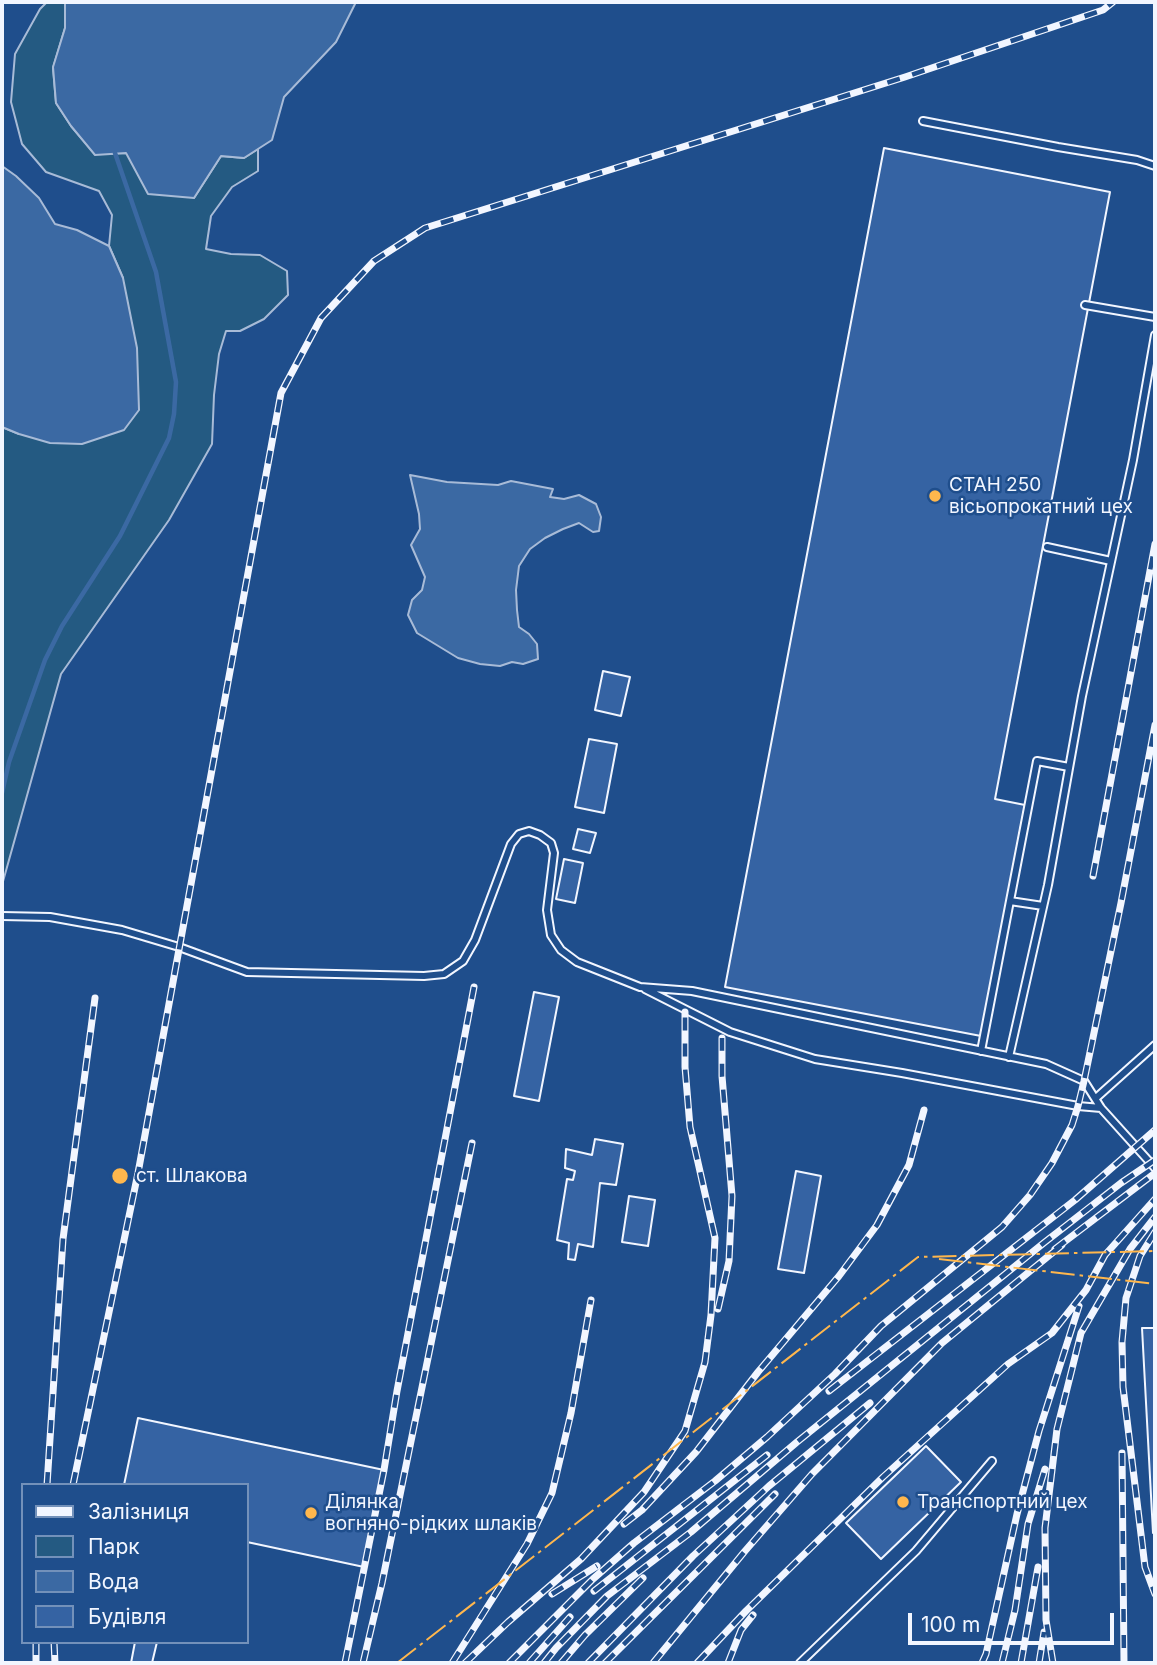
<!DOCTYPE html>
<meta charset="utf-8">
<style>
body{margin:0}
#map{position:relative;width:1157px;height:1665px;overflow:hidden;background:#1f4e8c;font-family:Inter,sans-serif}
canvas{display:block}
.frame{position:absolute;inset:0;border:4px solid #f2f6ff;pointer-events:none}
.legend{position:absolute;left:21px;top:1483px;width:228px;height:161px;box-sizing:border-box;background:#1f4e8c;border:2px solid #7391ba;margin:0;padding:9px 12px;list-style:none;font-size:21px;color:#f2f6ff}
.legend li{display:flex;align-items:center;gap:14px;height:35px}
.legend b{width:35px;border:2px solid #7391ba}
.scale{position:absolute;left:908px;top:1613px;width:206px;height:32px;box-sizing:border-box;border:4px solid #f2f6ff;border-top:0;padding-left:9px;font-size:21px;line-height:24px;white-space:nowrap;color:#f2f6ff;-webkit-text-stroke:5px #1f4e8c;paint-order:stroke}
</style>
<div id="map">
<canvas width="1157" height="1665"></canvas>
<div class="frame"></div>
<ul class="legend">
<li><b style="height:9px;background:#f2f6ff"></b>Залізниця</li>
<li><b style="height:19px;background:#245a82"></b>Парк</li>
<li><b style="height:19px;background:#3b69a3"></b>Вода</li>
<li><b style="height:19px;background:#3563a3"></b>Будівля</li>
</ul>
<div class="scale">100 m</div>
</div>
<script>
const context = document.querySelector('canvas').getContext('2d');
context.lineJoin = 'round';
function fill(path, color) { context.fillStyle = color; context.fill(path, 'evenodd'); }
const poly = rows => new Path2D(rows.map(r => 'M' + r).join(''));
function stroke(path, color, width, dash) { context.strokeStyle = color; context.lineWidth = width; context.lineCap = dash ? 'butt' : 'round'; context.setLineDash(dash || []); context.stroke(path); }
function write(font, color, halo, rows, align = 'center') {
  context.font = font + ' Inter,sans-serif'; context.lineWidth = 5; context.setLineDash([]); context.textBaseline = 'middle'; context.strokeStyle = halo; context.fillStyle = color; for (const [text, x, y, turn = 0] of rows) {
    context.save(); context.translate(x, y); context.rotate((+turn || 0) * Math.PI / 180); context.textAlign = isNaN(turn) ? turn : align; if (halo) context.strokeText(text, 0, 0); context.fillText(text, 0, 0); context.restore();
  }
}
const green = poly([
 [47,2,65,2,65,28,53,68,56,103,71,126,95,154,126,153,194,198,221,156,244,158,258,149,258,171,232,187,211,216,206,249,231,254,260,255,287,271,288,295,264,319,240,331,226,331,219,354,214,395,212,444,169,520,61,674,2,885,2,427,19,434,123,278,109,246,112,215,99,191,46,172,22,144,11,102,15,54,40,9,47,2]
]);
const water = poly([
 [65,2,356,2,336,42,284,97,272,140,244,158,221,156,194,198,148,194,126,153,95,155,71,126,56,103,53,67,65,28,65,2],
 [2,166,16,176,39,198,55,224,77,230,109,246,123,278,137,348,139,410,124,430,82,444,50,443,19,434,2,427,2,166],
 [410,475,447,482,498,485,511,481,553,489,550,497,564,499,579,495,596,504,601,517,599,531,593,532,579,523,563,529,545,538,530,549,519,566,516,590,517,610,519,627,529,634,537,644,538,659,523,664,512,662,500,666,480,664,458,658,417,633,408,615,412,600,422,590,425,577,411,545,420,529,419,514,410,475]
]);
const stream = poly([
 [2,793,9,762,45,660,62,626,120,536,169,438,174,414,176,382,156,272,115,153]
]);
const building = poly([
 [884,148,1110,192,995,799,1025,805,981,1036,725,987,884,148],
 [603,671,630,677,621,716,595,710,603,671],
 [589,739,617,744,604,813,575,807,589,739],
 [578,829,596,833,590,853,573,849,578,829],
 [564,859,583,863,575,903,556,899,564,859],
 [534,992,559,997,539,1101,514,1096,534,992],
 [595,1139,623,1144,616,1185,600,1183,593,1247,578,1244,575,1260,568,1259,569,1243,557,1240,567,1179,573,1180,575,1171,565,1168,566,1149,592,1155,595,1139],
 [796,1171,821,1176,804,1273,778,1269,796,1171],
 [629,1196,655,1200,648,1246,622,1242,629,1196],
 [1142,1328,1155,1328,1155,1533,1153,1533,1142,1328],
 [138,1418,384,1470,364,1567,247,1542,247,1485,124,1485,138,1418],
 [926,1446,961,1482,881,1559,846,1523,926,1446],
 [135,1642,157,1642,152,1663,131,1663,135,1642]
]);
const service = poly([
 [923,121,1058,147,1137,160,1155,166],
 [1085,305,1155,317],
 [1047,547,1111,561],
 [1010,901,1043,906],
 [2,916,50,917,122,930,179,947,247,972,424,976,444,974,463,961,475,940,511,844,519,834,529,831,540,835,551,843,554,853,547,910,551,935,561,950,577,962,640,987,692,991,1046,1064,1084,1081,1101,1108,1155,1168],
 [645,989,730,1032,815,1059,902,1073,1078,1106,1101,1108],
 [981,1051,1037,761,1069,767],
 [1009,1057,1048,885,1082,696,1133,460,1155,335],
 [1096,1098,1155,1045],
 [800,1663,916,1551,992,1461]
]);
const rail = poly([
 [1093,876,1155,544],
 [1155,1232,1140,1256,1126,1298,1122,1342,1123,1387,1145,1567,1155,1594],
 [1055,1249,1155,1173],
 [718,1309,729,1261,732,1196,722,1076,722,1038],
 [829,1391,1075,1200,1155,1130],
 [1122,1453,1124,1663],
 [47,1485,63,1239,95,998],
 [73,1485,138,1173,281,393,321,318,374,261,425,228,905,77,1103,10,1113,2],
 [624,1524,642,1510,696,1452,758,1372,839,1276,877,1225,909,1165,924,1110],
 [594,1591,767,1455],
 [552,1594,597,1566],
 [36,1642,36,1663],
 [54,1642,55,1663],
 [345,1663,384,1470,397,1391,474,987],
 [363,1663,382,1583,472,1143],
 [452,1663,527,1544,552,1493,571,1413,591,1300],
 [465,1663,508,1622,581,1559,644,1492,685,1431,705,1362,711,1315,715,1238,690,1127,685,1067,685,1012],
 [509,1663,593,1579,634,1543,715,1481,767,1437,835,1374,881,1326,1002,1227,1030,1195,1052,1163,1072,1125,1078,1106,1084,1081,1121,903,1155,725],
 [529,1663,570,1617],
 [544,1663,556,1648,607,1596,691,1532,797,1442,1045,1242,1121,1183,1155,1160],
 [561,1663,585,1635,643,1578],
 [588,1663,693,1556,769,1486,870,1403],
 [605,1663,775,1494],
 [653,1663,745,1551,812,1474,942,1343,1062,1245],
 [697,1663,746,1611,883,1477,1008,1364,1052,1333,1086,1290,1105,1255,1155,1199],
 [728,1663,741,1630,753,1615],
 [982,1663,986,1654,1017,1514,1039,1431,1079,1306],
 [1002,1663,1015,1610,1028,1524,1045,1469],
 [1021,1663,1038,1567],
 [1039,1663,1044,1632],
 [1053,1663,1046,1620,1045,1528,1057,1429,1081,1333,1130,1249,1155,1217]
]);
const power = poly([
 [939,1259,1155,1284],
 [397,1663,918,1257,1155,1251]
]);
const markers = [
 [935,496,7,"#ffb74d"],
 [120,1176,9,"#ffb74d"],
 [903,1502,7,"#ffb74d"],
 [311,1513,7,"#ffb74d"]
];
const poiNames = [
 ["СТАН 250",949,485],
 ["вісьопрокатний цех",949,507],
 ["ст. Шлакова",136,1176],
 ["Ділянка",325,1502],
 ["вогняно-рідких шлаків",325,1524],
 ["Транспортний цех",917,1502]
];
fill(green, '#245a82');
stroke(green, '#a8bbd7', 2);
fill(water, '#3b69a3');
stroke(water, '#a8bbd7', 2);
stroke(stream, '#3b69a3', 4.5);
fill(building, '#3563a3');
stroke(building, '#f2f6ff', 2);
stroke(service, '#f2f6ff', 10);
stroke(service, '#1f4e8c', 6);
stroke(rail, '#f2f6ff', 7);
stroke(rail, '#1f4e8c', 4.5, [13]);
stroke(power, '#ffb74d', 2, [24, 5, 3.5, 5]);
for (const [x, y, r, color] of markers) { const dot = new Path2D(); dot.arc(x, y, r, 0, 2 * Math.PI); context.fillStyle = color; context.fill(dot); stroke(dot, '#1f4e8c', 2.5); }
write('19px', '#f2f6ff', '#1f4e8c', poiNames, 'left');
</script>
